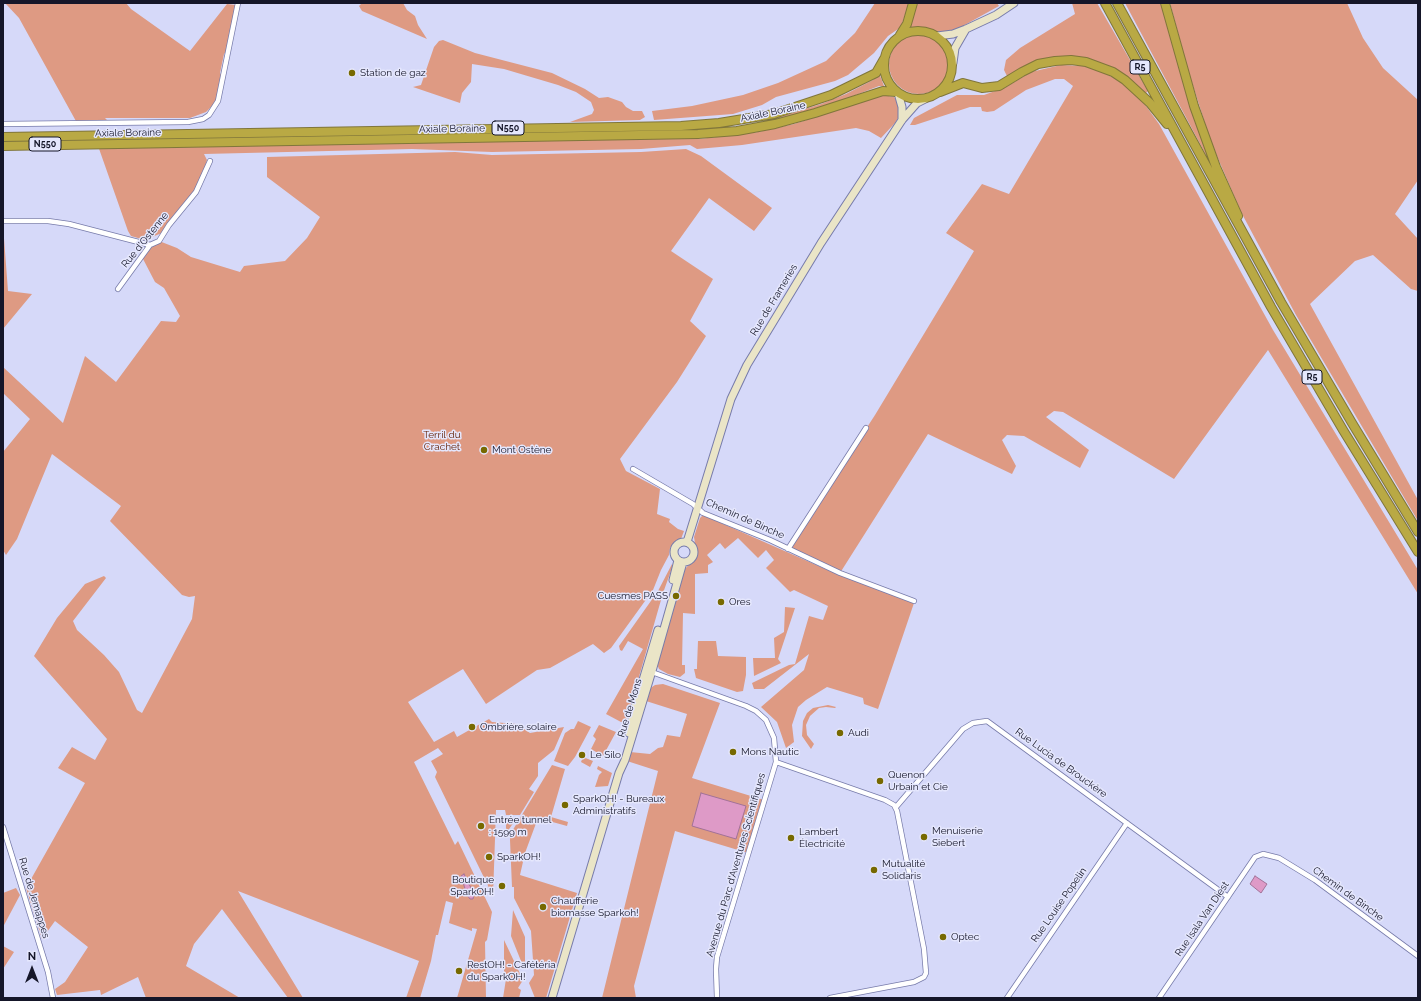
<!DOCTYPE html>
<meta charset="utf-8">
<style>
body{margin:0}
#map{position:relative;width:1421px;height:1001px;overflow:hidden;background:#d6d9f9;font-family:Raleway,sans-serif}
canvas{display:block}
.frame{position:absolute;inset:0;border:4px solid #151629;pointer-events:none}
.north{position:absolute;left:12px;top:949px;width:40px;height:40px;-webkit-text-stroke:3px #e5e7fd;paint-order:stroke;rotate:0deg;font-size:11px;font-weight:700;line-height:16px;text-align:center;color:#151629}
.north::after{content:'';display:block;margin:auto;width:14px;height:18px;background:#151629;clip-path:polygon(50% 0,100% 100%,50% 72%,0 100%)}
</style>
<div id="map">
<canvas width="1421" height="1001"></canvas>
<div class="frame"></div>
<div class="north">N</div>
</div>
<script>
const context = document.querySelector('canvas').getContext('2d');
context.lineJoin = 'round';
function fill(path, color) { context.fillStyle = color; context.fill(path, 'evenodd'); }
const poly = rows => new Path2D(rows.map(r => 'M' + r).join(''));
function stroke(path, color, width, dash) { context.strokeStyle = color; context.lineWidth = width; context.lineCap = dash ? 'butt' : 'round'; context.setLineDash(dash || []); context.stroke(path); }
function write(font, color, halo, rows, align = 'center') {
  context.font = font + ' Raleway,sans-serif'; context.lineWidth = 3; context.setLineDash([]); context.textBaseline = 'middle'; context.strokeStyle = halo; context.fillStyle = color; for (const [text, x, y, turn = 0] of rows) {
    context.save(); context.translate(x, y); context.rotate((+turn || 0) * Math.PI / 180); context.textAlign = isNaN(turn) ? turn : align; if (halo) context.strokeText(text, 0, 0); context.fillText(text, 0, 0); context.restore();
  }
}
const green = poly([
 [5,3,126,3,131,9,190,51,227,4,236,5,226,52,224,54,220,73,222,77,216,102,206,112,190,118,105,118,110,123,77,123,19,18],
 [362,3,403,3,407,10,415,16,418,25,427,39,362,11,359,6],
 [875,3,909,3,901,27,888,36,874,53,848,75,835,81,776,97,762,105,733,114,654,120,652,111,692,106,743,95,778,83,826,61,855,33],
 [918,3,997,3,999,6,952,32,941,33,927,28,910,28,914,11],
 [1072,3,1097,3,1148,91,1145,94,1135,83,1100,64,1030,65,1007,76,1004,70,1006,60,1020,48,1075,14],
 [1125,3,1163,3,1214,170],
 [1170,3,1347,3,1363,38,1383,68,1418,100,1418,180,1395,214,1418,239,1418,291,1411,289,1373,255,1355,261,1310,304,1418,500,1418,521,1296,315,1241,212,1211,142,1188,70],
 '889 64a30 30 0 1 1 60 0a30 30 0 1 1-60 0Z',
 [443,40,475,53,552,73,585,89,599,98,608,97,622,102,626,107,633,111,642,111,645,117,640,120,570,122,592,114,594,110,591,102,576,92,558,85,504,69,472,64,471,82,462,93,460,103,413,87,421,85,434,47,439,41],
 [1061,65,1084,66,1097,69,1114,78,1131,89,1146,106,1159,124,1273,330,1418,570,1418,594,1268,350,1174,479,1063,412,1054,411,1046,417,1089,450,1080,468,1024,436,1007,435,1002,440,1016,466,1012,474,928,434,840,573,788,549,875,415,974,251,946,233,982,184,1009,194,1073,86,1064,79,1055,79,1026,90,994,111,987,112,982,111,981,107,970,107,915,125,910,125,914,118,957,95,984,95,1006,87,1031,72],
 [879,73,884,86,879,86,830,105,760,123,821,104,846,94,873,80],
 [883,95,894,97,898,102,900,115,895,123,881,138,869,131,856,128,742,145,697,149,690,145,641,149,492,152,412,149,204,154,207,160,200,183,164,232,145,240,131,236,128,231,97,143,681,135,699,139,758,132,794,124],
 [686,149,701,156,772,208,754,231,709,198,671,251,713,279,690,321,706,336,677,382,620,459,626,471,660,489,657,514,670,519,669,522,678,529,684,531,681,539,674,543,670,548,669,555,661,570,653,590,611,648,604,653,593,644,550,668,537,670,486,704,463,669,408,702,434,742,454,731,457,737,489,719,492,722,517,724,530,733,564,727,554,750,538,763,538,776,529,789,534,792,520,815,506,815,505,810,496,810,493,896,435,777,437,772,431,761,443,754,438,748,414,762,455,845,458,841,492,912,487,940,485,942,486,998,457,998,477,929,472,928,472,931,449,923,453,903,446,901,438,935,436,935,431,961,420,998,406,998,419,961,238,891,303,998,288,998,222,909,194,944,186,966,240,998,146,998,138,977,101,995,100,990,57,995,55,989,65,982,88,947,55,921,42,939,26,888,85,783,58,768,72,747,95,760,107,739,34,656,57,618,85,584,104,576,106,578,73,621,77,630,104,655,119,672,137,710,142,713,192,619,195,596,189,597,182,595,110,521,121,506,52,454,17,539,6,555,3,550,3,452,30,419,3,393,3,367,63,423,85,356,116,382,161,321,176,322,180,316,164,288,155,282,142,257,150,245,159,241,177,248,191,257,240,272,244,266,285,261,307,238,320,217,267,177,267,157,455,152,492,155,641,152],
 [3,225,8,291,32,294,3,329],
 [703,515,839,575,914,603,878,709,864,704,863,698,827,687,806,700,798,707,792,725,794,742,786,748,777,722,761,707,804,670,809,654,764,689,754,689,752,683,789,665,795,664,809,616,823,620,828,606,794,590,790,592,766,568,774,560,766,550,758,558,738,538,725,549,720,543,707,555,713,562,708,565,708,573,695,574,695,614,683,613,682,665,685,665,685,673,680,677,668,674,659,669,657,664,684,570,697,556,694,537,700,518],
 [672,564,672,568,663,593,626,722,621,722,606,714,643,649,628,641,622,651,620,650,619,646,658,591],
 [785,607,795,608,778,659,781,663,754,676,753,658,775,658,774,638,784,632],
 [698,641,716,641,718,656,746,657,746,675,743,691,737,692,696,678,694,669,697,669,697,666],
 [663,684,720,703,692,778,764,800,748,853,675,831,634,986,636,998,602,998,658,771,627,761,630,752,650,754,658,748,663,747,667,735,680,737,687,714,646,701,649,689,655,685],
 [828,705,836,707,835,708,826,707,819,708,810,716,806,725,807,735,814,744,811,749,802,736,803,721,807,713,813,708],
 [578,721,591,727,575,757,568,766,554,761,565,733,571,729,574,729],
 [599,725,616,732,603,756,591,749,596,739,593,736],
 [583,757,593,761,590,767,581,762],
 [552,765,565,769,551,817,568,822,567,826,538,818,525,853,520,875,577,893,546,998,535,998,529,983,534,975,531,931,514,898,514,887,512,887,510,840,511,833],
 [598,766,612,773,608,786,595,787,599,775,602,772,597,769],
 [506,818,514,822,507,832,506,832],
 [16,888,20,895,3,927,3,893],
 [513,910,525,937,525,967,523,966,511,936],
 [504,940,523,980,518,988,521,990,519,998,503,998,506,979,504,978],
 [3,946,14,952,3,969]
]);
const water = poly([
 [701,793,746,806,736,839,692,826,701,793],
 [464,874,474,894,473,899,470,899,467,895,461,876,464,874],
 [1255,876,1267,884,1261,893,1250,884,1255,876]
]);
const street = poly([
 [3,124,188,122,203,119,209,115,218,101,238,3],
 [3,221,48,221,69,224,150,245],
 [118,289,150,245,159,241,169,225,196,192,210,161],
 [633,469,693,504,703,513,770,540,840,573,914,601],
 [788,549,866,428],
 [649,671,746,706,756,711,766,720,774,738,776,762,717,957,716,969,717,998],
 [776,762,885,800,894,805,897,811,924,949,926,973,924,977,914,982,830,998],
 [896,807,963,729,973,723,987,721,1228,897],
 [3,827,48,972,53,998],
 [1007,998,1127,823],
 [1159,998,1255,857,1263,854,1279,858,1315,880,1418,956]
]);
const secondary = poly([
 [937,36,953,34,966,29,996,15,1014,3],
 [953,63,955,48,966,29],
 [898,93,902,107,902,120],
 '674 552a10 10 0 1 1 20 0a10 10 0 1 1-20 0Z',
 [687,542,731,399,747,365,821,243,902,120,917,103,925,99],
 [673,580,678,560],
 [629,733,634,710,658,630],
 [552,998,619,773,625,760,652,671,683,562]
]);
const highway = poly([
 [1105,3,1271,307,1343,430,1418,552],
 [1117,3,1281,302,1352,423,1418,532],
 [1165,3,1194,106,1216,167,1238,216],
 '884 65a34 34 0 1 1 68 0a34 34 0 1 1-68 0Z',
 [900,35,907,24,913,3],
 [940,92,963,83,982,88,999,86,1022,72,1038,64,1055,61,1071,60,1086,62,1113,72,1125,80,1150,103,1167,124],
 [3,137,681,126,719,123,774,114,831,95,876,73,884,59],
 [3,146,698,134,737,131,775,124,815,113,883,91,896,92]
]);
const markers = [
 [352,73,4,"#776900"],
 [484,450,4,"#776900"],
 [676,596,4,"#776900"],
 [721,602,4,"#776900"],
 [472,727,4,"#776900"],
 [840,733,4,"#776900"],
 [733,752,4,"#776900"],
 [582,755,4,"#776900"],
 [880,781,4,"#776900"],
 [565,805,4,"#776900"],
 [481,826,4,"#776900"],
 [924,837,4,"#776900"],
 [791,838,4,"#776900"],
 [489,857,4,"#776900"],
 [874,870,4,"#776900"],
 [502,886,4,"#776900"],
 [543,907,4,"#776900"],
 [943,937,4,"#776900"],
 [459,971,4,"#776900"]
];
const shields = [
 [1140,67,20],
 [508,128,32],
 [45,144,32],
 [1312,377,20]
];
const shieldNames = [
 ["R5",1140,67],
 ["N550",508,128],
 ["N550",45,144],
 ["R5",1312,377]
];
const poiNames = [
 ["Station de gaz",360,73],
 ["Mont Ostène",492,450],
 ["Cuesmes PASS",668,596,"right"],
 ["Ores",729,602],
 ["Ombrière solaire",480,727],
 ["Audi",848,733],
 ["Mons Nautic",741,752],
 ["Le Silo",590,755],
 ["Quenon",888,775],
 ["Urbain et Cie",888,787],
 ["SparkOH! - Bureaux",573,799],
 ["Administratifs",573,811],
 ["Entrée tunnel",489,820],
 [": 1599 m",489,832],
 ["Menuiserie",932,831],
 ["Siebert",932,843],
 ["Lambert",799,832],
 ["Électricité",799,844],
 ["SparkOH!",497,857],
 ["Mutualité",882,864],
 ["Solidaris",882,876],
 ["Boutique",494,880,"right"],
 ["SparkOH!",494,892,"right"],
 ["Chaufferie",551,901],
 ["biomasse Sparkoh!",551,913],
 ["Optec",951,937],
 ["RestOH! - Cafétéria",467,965],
 ["du SparkOH!",467,977]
];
const streetNames = [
 ["Axiale Boraine",773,112,-12],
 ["Axiale Boraine",452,129,-1],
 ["Axiale Boraine",128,133,-1],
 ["Rue d'Ostenne",145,240,-51],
 ["Rue de Frameries",774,300,-59],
 ["Chemin de Binche",745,519,24],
 ["Rue de Mons",630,708,-73],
 ["Rue Lucia de Brouckère",1061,763,36],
 ["Avenue du Parc d'Aventures Scientifiques",736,865,-74],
 ["Chemin de Binche",1348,894,36],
 ["Rue de Jemappes",34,898,73],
 ["Rue Louise Popelin",1059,905,-55],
 ["Rue Isala Van Diest",1202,919,-56]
];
const parkNames = [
 ["Terril du",442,435],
 ["Crachet",442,447]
];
fill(green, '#de9a83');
fill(water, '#de9ac7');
stroke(water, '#a27298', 1);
stroke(street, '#777baa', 6);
stroke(secondary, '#777baa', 9);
stroke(highway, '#80763b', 10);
stroke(street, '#fff', 4.5);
stroke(secondary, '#eae5c7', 7);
stroke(highway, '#b9a944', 8);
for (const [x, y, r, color] of markers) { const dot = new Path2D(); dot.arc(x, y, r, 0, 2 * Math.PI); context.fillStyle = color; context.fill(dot); stroke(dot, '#e5e7fd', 1.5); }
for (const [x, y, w] of shields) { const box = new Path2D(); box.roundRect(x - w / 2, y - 7, w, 14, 3); context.fillStyle = '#e5e7fd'; context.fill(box); stroke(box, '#151629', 1); }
write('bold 9px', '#151629', null, shieldNames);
write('10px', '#151629', '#e5e7fd', poiNames, 'left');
write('10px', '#151629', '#e5e7fd', streetNames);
write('10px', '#601d01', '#e5e7fd', parkNames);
</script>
